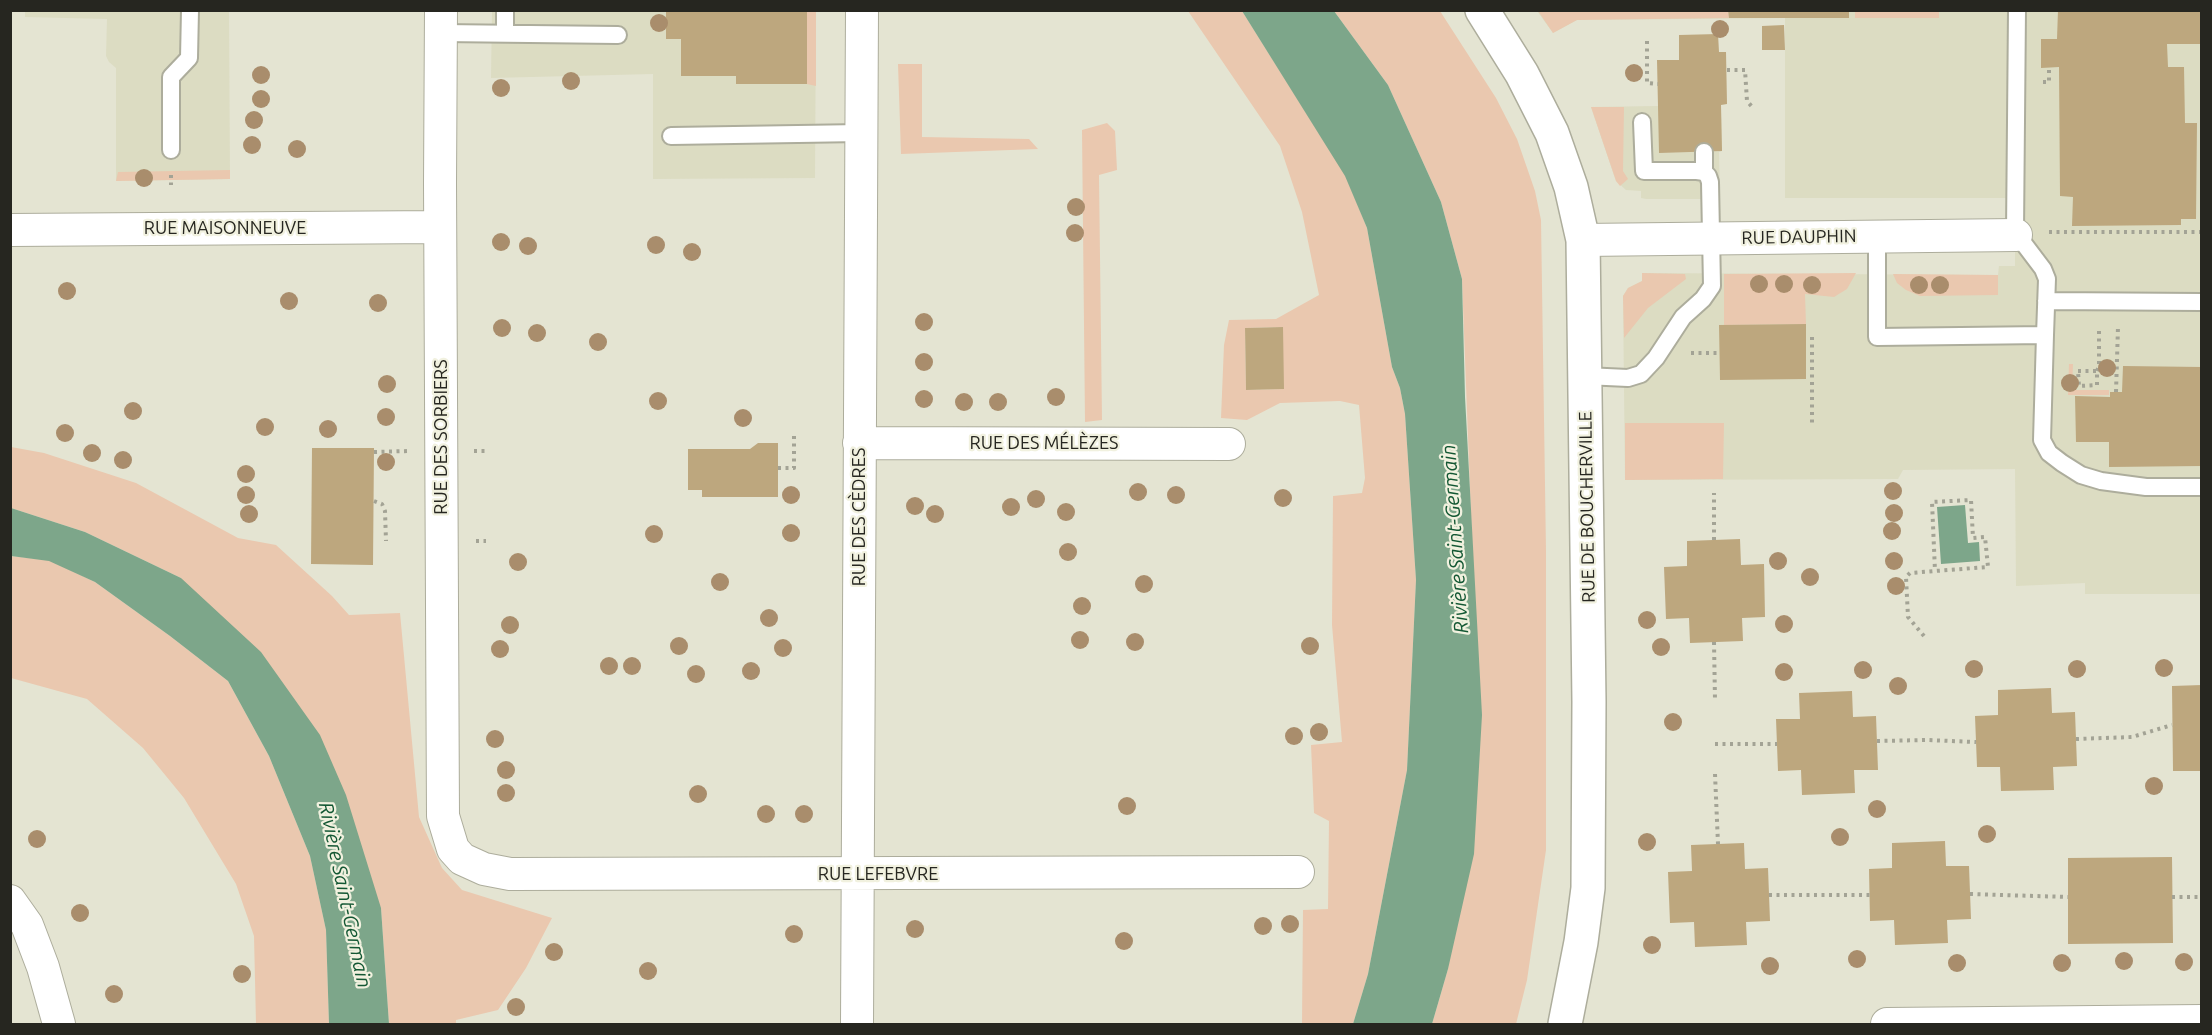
<!DOCTYPE html>
<meta charset="utf-8">
<style>
body{margin:0}
#map{position:relative;width:2212px;height:1035px;overflow:hidden;background:#e4e4d2;font-family:Ubuntu,sans-serif}
canvas{display:block}
.frame{position:absolute;inset:0;border:12px solid #262620;pointer-events:none}
</style>
<div id="map">
<canvas width="2212" height="1035"></canvas>
<div class="frame"></div>
</div>
<script>
const context = document.querySelector('canvas').getContext('2d');
context.lineJoin = 'round';
function fill(path, color) { context.fillStyle = color; context.fill(path, 'evenodd'); }
const poly = rows => new Path2D(rows.map(r => 'M' + r).join(''));
function stroke(path, color, width, dash) { context.strokeStyle = color; context.lineWidth = width; context.lineCap = dash ? 'butt' : 'round'; context.setLineDash(dash || []); context.stroke(path); }
function write(font, color, halo, rows, align = 'center') {
  context.font = font + ' Ubuntu,sans-serif'; context.lineWidth = 4.5; context.setLineDash([]); context.textBaseline = 'middle'; context.strokeStyle = halo; context.fillStyle = color; for (const [text, x, y, turn = 0] of rows) {
    context.save(); context.translate(x, y); context.rotate((+turn || 0) * Math.PI / 180); context.textAlign = isNaN(turn) ? turn : align; if (halo) context.strokeText(text, 0, 0); context.fillText(text, 0, 0); context.restore();
  }
}
const built = poly([
 [25,11,229,11,230,179,116,181,116,68,109,62,106,56,107,19,25,17],
 [492,11,816,11,815,178,653,179,653,74,491,78],
 [1537,11,2201,11,2201,594,2085,594,2085,583,2016,586,2015,469,1903,470,1898,479,1625,480,1623,296,1628,288,1642,281,1642,273,1998,275,1999,266,2015,266,2015,198,1785,198,1785,18,1577,20,1553,33],
 [1721,105,1722,151,1719,152,1720,199,1646,199,1641,198,1641,191,1626,190,1616,181,1591,107]
]);
const green = poly([
 [1728,10,1729,18,1577,20,1553,33,1538,11],
 [807,11,816,11,816,86,807,84],
 [1188,11,1242,11,1346,176,1367,228,1392,367,1400,388,1405,414,1416,580,1407,770,1368,974,1353,1024,1302,1024,1303,910,1328,909,1329,821,1314,813,1311,745,1342,742,1332,625,1333,496,1362,493,1365,478,1359,405,1340,401,1280,403,1247,420,1221,418,1224,345,1229,320,1276,319,1319,295,1302,212,1280,146],
 [1283,327,1283,389,1246,390,1245,328],
 [1334,11,1440,11,1496,98,1517,139,1535,191,1541,220,1546,551,1546,850,1527,980,1516,1024,1432,1024,1448,969,1472,542,1462,279,1441,202,1388,85],
 [1855,11,1939,11,1939,18,1855,18],
 [898,64,922,64,922,137,1029,139,1038,149,901,154],
 [1591,107,1624,107,1623,171,1628,179,1620,186,1616,181],
 [1107,123,1115,131,1117,170,1099,175,1102,420,1085,422,1082,130],
 [230,170,230,179,116,181,118,172],
 [1642,273,1685,274,1686,279,1648,308,1624,338,1623,296,1628,288,1642,281],
 [1856,273,1847,289,1834,297,1805,294,1806,324,1724,325,1724,274],
 [1893,274,1998,275,1998,295,1920,296,1906,290,1897,283],
 [2069,364,2073,364,2072,390,2109,390,2109,395,2068,395],
 [1625,423,1724,423,1723,479,1625,480],
 [11,447,44,453,136,483,238,538,276,545,332,596,349,615,400,613,419,817,442,868,462,890,552,918,526,968,498,1010,456,1020,456,1024,389,1024,381,908,181,578,85,532,11,508],
 [10,556,49,560,95,582,170,636,228,681,269,756,310,856,326,930,329,1024,256,1024,254,936,236,884,184,798,143,748,87,699,11,678]
]);
const water = poly([
 [1242,11,1334,11,1388,85,1441,202,1462,279,1465,397,1482,715,1474,854,1448,969,1432,1024,1353,1024,1368,974,1407,770,1416,580,1405,414,1400,388,1392,367,1367,228,1345,176],
 [1965,505,1968,543,1979,542,1980,561,1941,564,1937,507],
 [11,508,85,532,181,578,261,652,320,735,346,795,381,908,389,1024,329,1024,326,930,310,856,269,756,228,681,170,636,95,582,49,561,11,556]
]);
const building = poly([
 [666,10,807,10,807,84,736,84,736,76,681,76,681,39,666,39],
 [1728,10,1849,10,1849,18,1729,18],
 [2058,10,2202,10,2202,44,2167,44,2168,67,2184,67,2185,123,2197,123,2196,219,2181,219,2181,225,2072,226,2073,197,2060,196,2059,67,2041,68,2041,39,2057,39],
 [1784,25,1785,50,1762,50,1762,26],
 [1718,34,1719,52,1726,52,1727,104,1721,105,1722,151,1659,153,1657,60,1679,60,1679,35],
 [1806,324,1806,379,1720,380,1719,325],
 [1283,327,1284,389,1246,390,1245,328],
 [2123,366,2202,367,2202,466,2109,467,2109,442,2076,442,2075,396,2110,397,2110,392,2122,392],
 [758,443,778,443,778,497,702,497,702,490,688,490,688,449,750,449],
 [312,448,374,448,373,565,311,564],
 [1740,539,1741,565,1764,564,1765,617,1742,618,1743,641,1690,643,1689,618,1666,619,1664,567,1687,566,1687,541],
 [2202,685,2202,771,2173,771,2172,686],
 [2051,688,2052,713,2075,712,2077,766,2053,767,2054,790,2001,791,2000,767,1977,767,1975,716,1998,715,1998,690],
 [1852,691,1853,717,1876,716,1878,770,1854,770,1855,793,1802,795,1801,770,1778,771,1776,719,1800,719,1799,693],
 [1945,841,1946,866,1969,866,1971,919,1947,920,1948,943,1895,945,1894,920,1870,921,1869,869,1892,868,1892,843],
 [1744,843,1745,869,1768,868,1770,921,1746,922,1747,945,1695,947,1694,922,1670,923,1668,872,1692,871,1691,845],
 [2172,857,2173,943,2068,944,2068,858]
]);
const path = poly([
 [1647,41,1647,83,1658,84],
 [1727,70,1745,70,1747,101,1754,109],
 [2043,82,2049,82,2049,67],
 [171,175,171,185],
 [2049,232,2202,232],
 [1812,337,1812,424],
 [1691,353,1720,353],
 [2078,371,2097,371,2097,385,2079,386,2078,371],
 [2097,371,2099,366,2099,327],
 [2116,392,2118,327],
 [474,451,486,451],
 [374,452,409,451],
 [778,468,794,468,794,432],
 [374,501,382,504,385,511,386,541],
 [1714,540,1714,493],
 [476,541,486,541],
 [1924,636,1908,617,1906,577,1910,573,1935,571,1988,567,1985,537,1973,538,1971,500,1932,502,1935,571],
 [1714,642,1715,700],
 [2076,739,2132,737,2172,725],
 [1877,741,1927,740,1976,742],
 [1715,744,1777,744],
 [1715,774,1718,844],
 [1970,894,2068,897],
 [1769,895,1870,895],
 [2172,897,2202,897]
]);
const lane = poly([
 [505,10,505,33],
 [441,33,618,35],
 [671,136,861,133],
 [171,150,171,77,189,58,190,10],
 [1704,152,1704,172],
 [1877,236,1877,337,2045,335,2047,279,2043,269,2015,232,2017,10],
 [2046,301,2202,302],
 [2045,335,2042,440,2049,453,2062,463,2081,475,2101,481,2146,487,2202,487],
 [1585,376,1628,378,1641,374,1656,358,1683,317,1703,299,1712,286,1710,182,1708,176,1704,172,1697,171,1644,171,1642,122]
]);
const street = poly([
 [441,10,440,183,443,816,453,849,462,859,484,869,510,874,1298,872],
 [10,230,440,227],
 [1583,240,2016,235],
 [859,443,1229,444],
 [10,901,27,925,43,967,59,1024],
 [857,1024,862,10],
 [1887,1024,2202,1021]
]);
const secondary = poly([
 [1482,10,1522,74,1552,133,1571,187,1583,240,1589,702,1588,888,1581,942,1565,1024]
]);
const trees = [
 [659,23],
 [1720,29],
 [1634,73],
 [261,75],
 [571,81],
 [501,88],
 [261,99],
 [254,120],
 [252,145],
 [297,149],
 [144,178],
 [1076,207],
 [1075,233],
 [501,242],
 [656,245],
 [528,246],
 [692,252],
 [1759,284],
 [1784,284],
 [1812,285],
 [1919,285],
 [1940,285],
 [67,291],
 [289,301],
 [378,303],
 [924,322],
 [502,328],
 [537,333],
 [598,342],
 [924,362],
 [2107,368],
 [2070,383],
 [387,384],
 [1056,397],
 [924,399],
 [658,401],
 [964,402],
 [998,402],
 [133,411],
 [386,417],
 [743,418],
 [265,427],
 [328,429],
 [65,433],
 [92,453],
 [123,460],
 [386,462],
 [246,474],
 [1893,491],
 [1138,492],
 [246,495],
 [791,495],
 [1176,495],
 [1283,498],
 [1036,499],
 [915,506],
 [1011,507],
 [1066,512],
 [1894,513],
 [249,514],
 [935,514],
 [1892,531],
 [791,533],
 [654,534],
 [1068,552],
 [1778,561],
 [1894,561],
 [518,562],
 [1810,577],
 [720,582],
 [1144,584],
 [1896,586],
 [1082,606],
 [769,618],
 [1647,620],
 [1784,624],
 [510,625],
 [1080,640],
 [1135,642],
 [679,646],
 [1310,646],
 [1661,647],
 [783,648],
 [500,649],
 [609,666],
 [632,666],
 [2164,668],
 [1974,669],
 [2077,669],
 [1863,670],
 [751,671],
 [1784,672],
 [696,674],
 [1898,686],
 [1673,722],
 [1319,732],
 [1294,736],
 [495,739],
 [506,770],
 [2154,786],
 [506,793],
 [698,794],
 [1127,806],
 [1877,809],
 [766,814],
 [804,814],
 [1987,834],
 [1840,837],
 [37,839],
 [1647,842],
 [80,913],
 [1290,924],
 [1263,926],
 [915,929],
 [794,934],
 [1124,941],
 [1652,945],
 [554,952],
 [1857,959],
 [2124,961],
 [2184,962],
 [1957,963],
 [2062,963],
 [1770,966],
 [648,971],
 [242,974],
 [114,994],
 [516,1007]
];
const streetNames = [
 ["RUE MAISONNEUVE",225,228],
 ["RUE DAUPHIN",1799,237,-1],
 ["RUE DES SORBIERS",441,437,-90],
 ["RUE DES MÉLÈZES",1044,443],
 ["RUE DE BOUCHERVILLE",1587,507,-91],
 ["RUE DES CÈDRES",859,517,-90],
 ["RUE LEFEBVRE",878,874]
];
const waterNames = [
 ["Rivière Saint-Germain",1455,539,-94],
 ["Rivière Saint-Germain",345,895,78]
];
fill(built, '#dcdcc2');
fill(green, '#eac8af');
fill(water, '#7da68a');
fill(building, '#bda77e');
stroke(lane, '#adad9c', 20);
stroke(street, '#adad9c', 34);
stroke(secondary, '#adad9c', 36);
stroke(path, '#a3a395', 4, [3, 4.5]);
stroke(lane, '#fff', 16);
stroke(street, '#fff', 32);
stroke(secondary, '#fff', 33);
context.fillStyle = '#a98d6c';
for (const [x, y] of trees) { context.beginPath(); context.arc(x, y, 9, 0, 2 * Math.PI); context.fill(); }
write('18px', '#262620', '#f1f1df', streetNames);
write('italic 20px', '#135733', '#f1f1df', waterNames);
</script>
